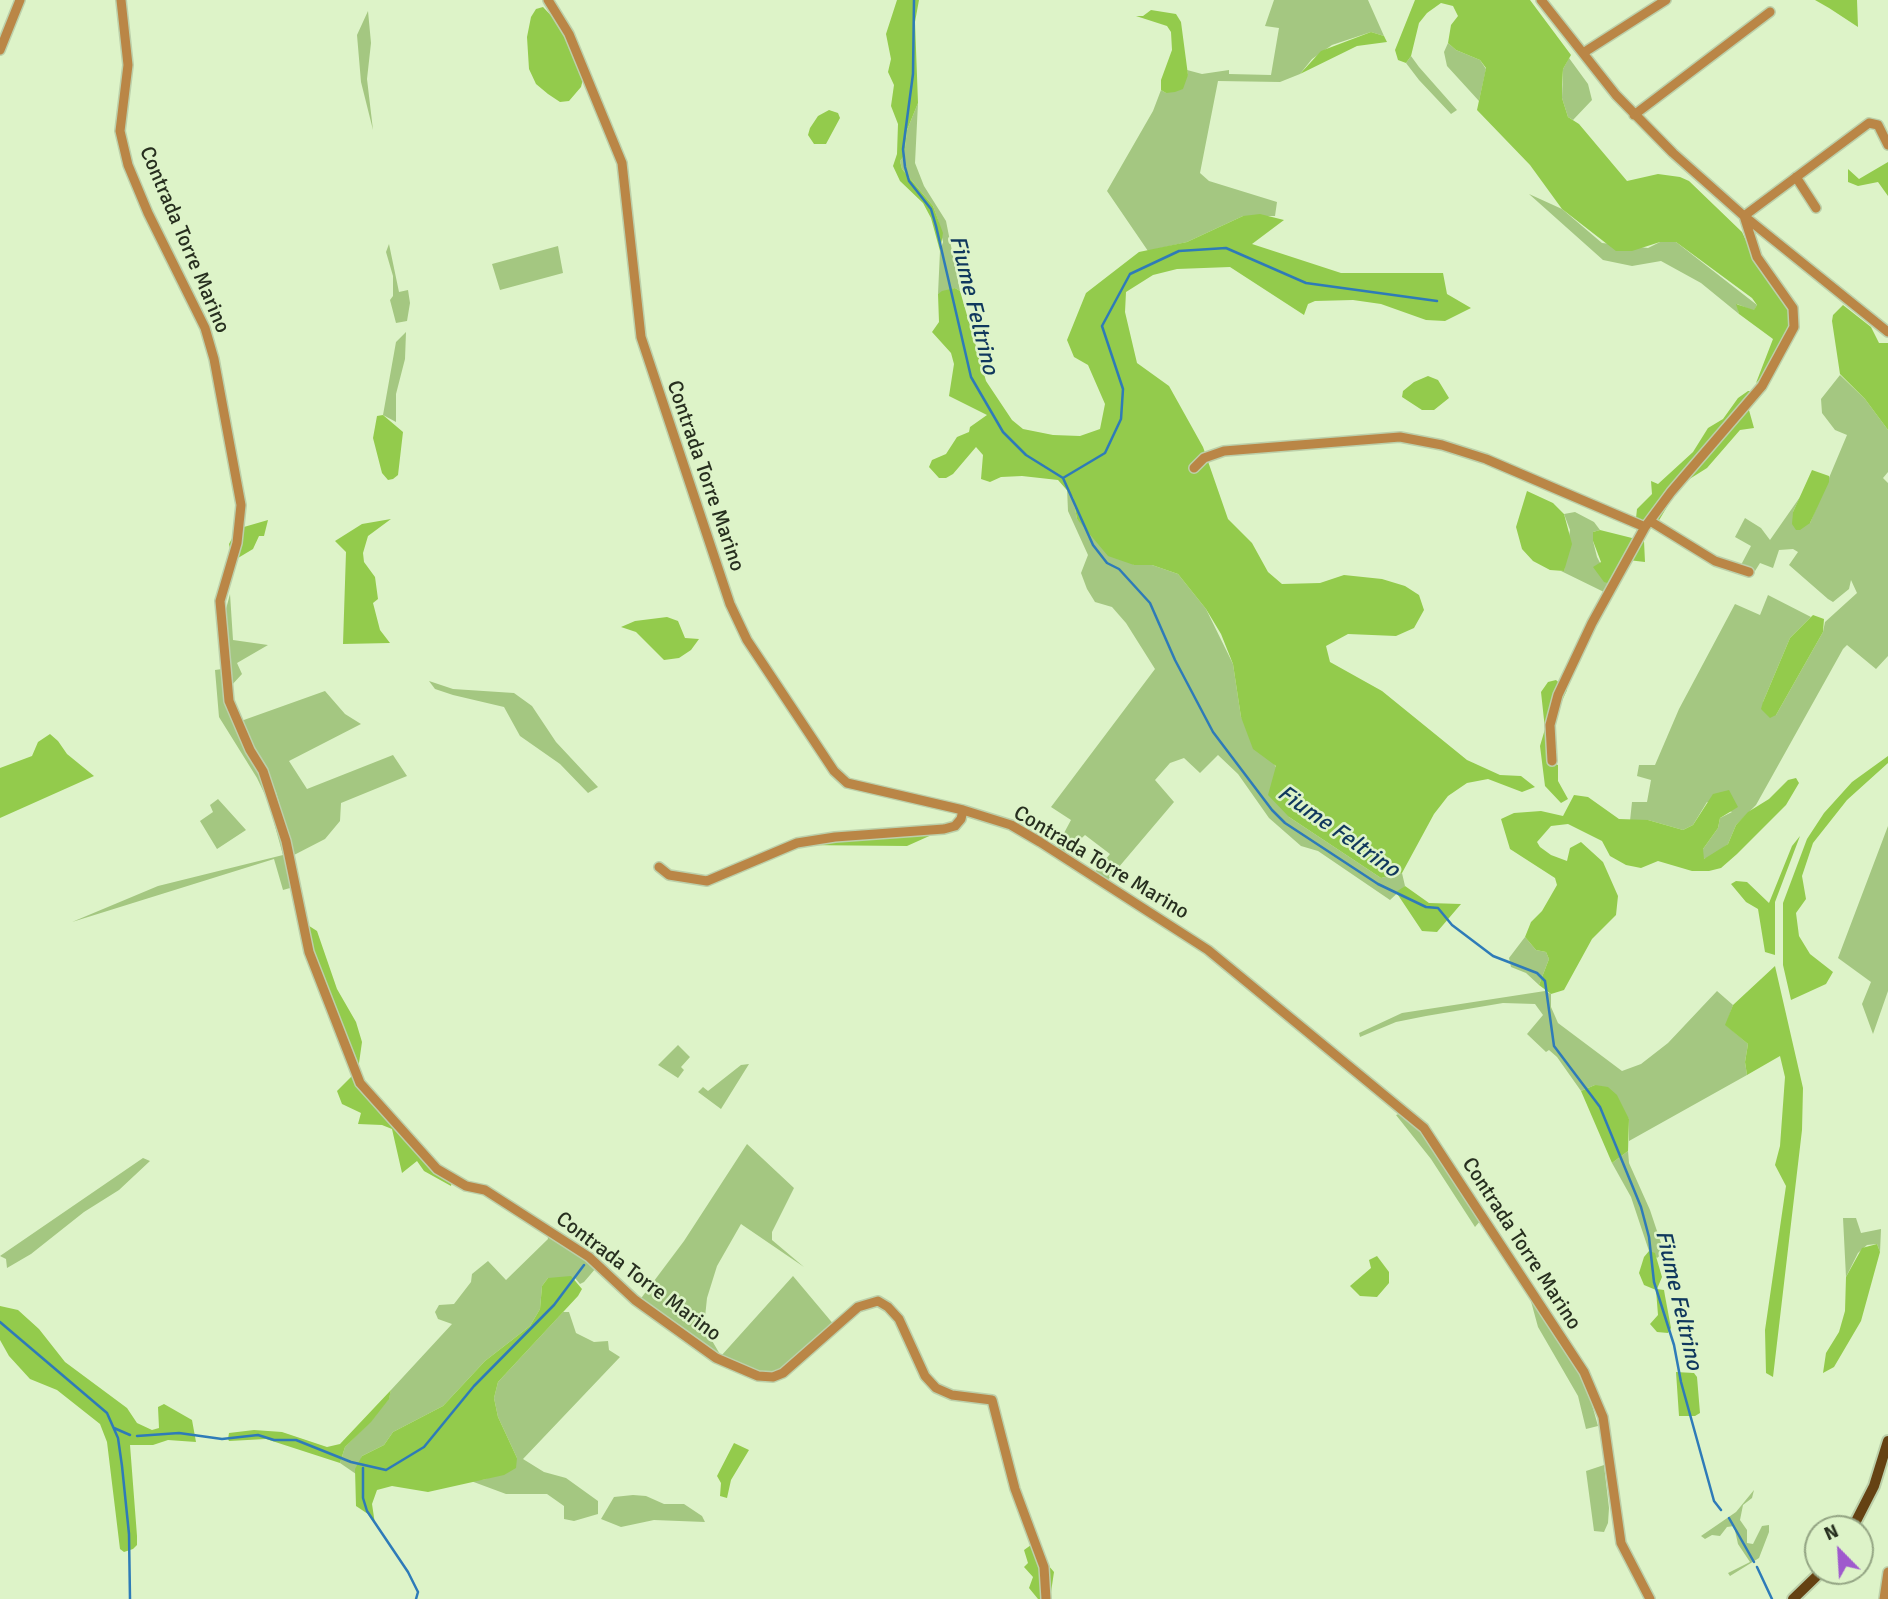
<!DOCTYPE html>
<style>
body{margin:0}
#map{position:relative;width:1888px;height:1599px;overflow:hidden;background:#ddf3c8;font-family:Signika,sans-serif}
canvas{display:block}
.north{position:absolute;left:1804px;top:1515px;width:70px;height:70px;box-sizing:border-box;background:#ddf3c8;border:2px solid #94a584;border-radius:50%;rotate:336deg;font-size:19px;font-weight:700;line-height:28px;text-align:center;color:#272f1f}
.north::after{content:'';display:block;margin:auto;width:24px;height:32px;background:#9f59cd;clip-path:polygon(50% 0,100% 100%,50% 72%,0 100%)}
</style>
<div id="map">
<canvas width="1888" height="1599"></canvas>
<div class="north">N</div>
</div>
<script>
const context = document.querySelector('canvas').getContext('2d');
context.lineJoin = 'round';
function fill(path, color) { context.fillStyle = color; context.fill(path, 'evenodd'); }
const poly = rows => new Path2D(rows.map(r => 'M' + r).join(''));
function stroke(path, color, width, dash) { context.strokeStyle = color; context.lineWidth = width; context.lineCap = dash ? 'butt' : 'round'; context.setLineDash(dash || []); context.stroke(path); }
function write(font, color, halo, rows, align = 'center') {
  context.font = font + ' Signika,sans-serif'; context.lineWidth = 5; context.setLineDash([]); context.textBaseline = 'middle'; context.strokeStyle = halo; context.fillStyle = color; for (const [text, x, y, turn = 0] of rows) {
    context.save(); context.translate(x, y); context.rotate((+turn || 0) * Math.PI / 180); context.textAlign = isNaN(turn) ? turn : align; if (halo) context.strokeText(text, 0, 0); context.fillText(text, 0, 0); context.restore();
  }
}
const green = poly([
 [1274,0,1368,0,1384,36,1371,32,1332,45,1312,59,1300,74,1280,82,1218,81,1200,173,1209,181,1277,202,1275,216,1243,216,1187,242,1148,251,1107,191,1153,111,1161,90,1166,93,1188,75,1187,70,1202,74,1229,70,1229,74,1271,75,1279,28,1265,26],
 [368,11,371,43,367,79,373,130,361,82,357,35],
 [1448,43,1456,50,1480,60,1486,69,1479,101,1447,66,1444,52],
 [1411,56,1419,67,1457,110,1451,114,1419,80,1406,63],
 [1569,58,1588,84,1592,100,1573,120,1568,117,1562,98,1563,69],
 [918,103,915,163,924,186,946,221,960,291,955,288,938,294,940,251,943,242,938,220,933,206,902,169,900,161,904,156,907,130],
 [1529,194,1562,209,1602,243,1648,248,1660,242,1676,242,1757,305,1754,311,1737,304,1739,314,1701,283,1661,261,1632,266,1603,260],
 [389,244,399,292,408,290,410,303,407,321,396,323,390,300,393,296,393,276,386,252],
 [558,246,563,273,500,290,492,264],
 [406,332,405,359,396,394,396,422,383,415,396,342],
 [1840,375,1865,399,1888,430,1888,472,1883,478,1888,483,1888,656,1876,669,1847,645,1843,649,1756,805,1736,825,1728,844,1710,858,1703,859,1703,849,1718,828,1720,818,1732,812,1707,802,1693,825,1683,830,1648,820,1630,821,1632,802,1647,802,1651,780,1637,776,1639,765,1655,765,1679,709,1735,604,1760,615,1768,595,1811,617,1790,638,1763,702,1776,715,1823,632,1825,622,1857,593,1851,580,1849,589,1833,602,1828,599,1789,565,1798,552,1793,549,1779,550,1773,568,1760,563,1755,571,1741,565,1751,546,1735,537,1745,518,1761,528,1770,540,1800,497,1793,512,1810,523,1847,435,1835,430,1822,413,1821,399],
 [1067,488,1073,497,1077,519,1134,565,1152,565,1178,574,1206,609,1233,664,1241,717,1276,767,1289,817,1381,878,1402,873,1405,886,1390,900,1318,851,1301,846,1269,818,1238,774,1218,755,1200,773,1184,758,1170,763,1155,780,1174,802,1107,881,1095,872,1110,854,1085,835,1066,853,1056,848,1071,820,1051,807,1155,669,1126,623,1112,607,1095,602,1087,589,1081,573,1088,555,1068,511],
 [1575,512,1594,522,1600,530,1593,532,1593,541,1597,557,1611,584,1606,593,1561,571,1564,571,1570,530,1564,514],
 [230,594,233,640,268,645,237,663,242,674,230,687,226,609],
 [222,669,228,705,263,774,285,854,290,888,283,890,274,859,72,922,158,886,283,855,268,801,257,778,219,717,215,670],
 [429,681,453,689,514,693,532,706,556,742,598,787,588,793,560,764,520,736,504,707,453,695,435,689],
 [325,691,345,714,361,724,289,761,307,789,393,755,407,776,341,803,340,821,325,839,294,855,276,792,241,721],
 [218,799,246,830,217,849,200,821,213,812,210,805],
 [1888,826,1888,991,1873,1034,1862,1004,1871,982,1838,958],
 [1525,937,1536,950,1546,952,1549,959,1539,985,1526,973,1511,967,1509,958],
 [1545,991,1551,994,1551,1007,1558,1023,1622,1071,1641,1064,1668,1043,1717,991,1733,1005,1726,1025,1748,1044,1745,1062,1747,1075,1629,1141,1629,1119,1595,1085,1581,1091,1557,1057,1549,1050,1546,1052,1527,1034,1543,1015,1535,1004,1503,1003,1426,1016,1396,1022,1360,1037,1359,1033,1402,1013],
 [678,1045,690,1057,681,1067,684,1070,678,1078,658,1065],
 [749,1064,721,1109,698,1092,703,1087,708,1091,741,1065],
 [1401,1113,1422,1132,1481,1220,1475,1227,1431,1159,1396,1115],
 [747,1144,794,1188,772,1232,772,1240,804,1267,741,1224,717,1266,707,1298,704,1327,721,1356,793,1276,835,1326,780,1373,760,1375,740,1366,702,1346,639,1301,684,1241],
 [1628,1151,1629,1163,1650,1210,1664,1252,1657,1258,1649,1251,1631,1197,1612,1163],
 [143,1158,150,1161,119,1190,84,1212,31,1254,7,1268,6,1259,0,1256],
 [1843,1218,1856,1218,1861,1233,1881,1229,1880,1252,1877,1244,1867,1245,1858,1253,1846,1277],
 [547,1232,596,1268,584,1282,580,1284,575,1278,548,1278,542,1286,540,1309,530,1326,485,1361,443,1406,393,1432,384,1445,362,1456,356,1474,340,1463,345,1447,370,1422,389,1398,391,1390,452,1324,438,1319,435,1312,439,1305,454,1304,471,1282,472,1274,488,1261,506,1280,548,1239],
 [1529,1294,1572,1359,1591,1401,1598,1426,1586,1429,1578,1396,1538,1327],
 [563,1312,569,1312,576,1333,594,1342,608,1341,609,1350,620,1357,523,1459,544,1472,566,1478,598,1501,598,1514,574,1521,564,1519,564,1506,547,1494,506,1494,471,1481,486,1479,517,1458,498,1417,494,1398,498,1382],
 [1604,1465,1609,1508,1608,1523,1604,1532,1594,1531,1586,1471],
 [1754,1490,1752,1498,1743,1505,1740,1520,1747,1530,1747,1543,1753,1544,1762,1526,1769,1525,1769,1532,1759,1558,1730,1576,1728,1573,1750,1562,1738,1544,1734,1526,1727,1527,1720,1536,1712,1535,1705,1539,1701,1536,1736,1512],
 [633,1495,646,1496,664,1504,684,1504,702,1516,705,1522,654,1520,621,1527,601,1519,614,1497]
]);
const forest = poly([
 [897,0,919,0,915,22,918,103,907,130,904,156,900,161,902,169,933,206,943,233,940,251,931,218,923,203,900,181,893,166,897,154,898,124,891,106,894,85,888,72,891,59,886,34],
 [1415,0,1530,0,1571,55,1563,69,1562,85,1562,98,1568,117,1579,124,1627,181,1658,174,1680,177,1689,181,1742,232,1756,262,1790,309,1791,322,1767,372,1756,383,1773,339,1739,314,1736,304,1754,310,1757,305,1752,298,1676,242,1660,242,1632,251,1616,251,1562,209,1530,165,1477,110,1486,68,1480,60,1456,50,1448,43,1451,25,1458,16,1453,6,1441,3,1427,13,1419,23,1411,56,1406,63,1398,60,1395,50],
 [1815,0,1857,0,1858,27,1829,8],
 [543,7,560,25,584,75,581,87,569,101,560,102,548,94,536,84,529,69,527,37,531,17,536,9],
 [1151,10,1176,14,1181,22,1188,75,1183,89,1175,92,1166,93,1161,90,1161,80,1172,50,1171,32,1167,26,1136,16,1143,16],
 [1371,32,1384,36,1387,42,1357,46,1300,74,1321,51],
 [829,110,838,113,840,118,826,144,814,144,808,135,810,128,818,116],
 [1888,162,1888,196,1878,182,1858,186,1848,182,1848,169,1859,179],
 [1260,214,1284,220,1252,244,1341,273,1443,273,1447,294,1471,308,1445,321,1426,320,1381,304,1353,300,1315,301,1308,304,1304,315,1230,267,1177,269,1153,275,1126,292,1125,312,1137,363,1169,386,1203,447,1228,519,1252,543,1268,572,1282,584,1320,583,1344,575,1382,579,1405,586,1419,595,1424,610,1414,628,1396,636,1348,634,1326,646,1330,662,1382,691,1467,760,1500,775,1521,776,1535,787,1522,792,1488,779,1467,783,1448,796,1434,814,1402,873,1381,878,1289,817,1268,795,1276,766,1253,749,1241,717,1233,664,1221,634,1206,609,1178,574,1152,565,1134,565,1108,556,1077,519,1073,497,1058,480,1022,476,1001,477,990,482,981,479,983,455,976,447,953,474,946,478,939,478,929,467,932,460,946,454,957,437,969,432,970,427,987,415,949,396,954,364,951,353,932,332,939,322,938,294,942,291,955,288,960,291,986,381,1012,420,1023,429,1053,435,1080,436,1100,429,1105,404,1088,365,1074,357,1067,340,1086,293,1139,252,1187,242,1243,216],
 [1843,305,1871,327,1879,343,1888,343,1888,430,1865,399,1840,374,1832,321,1833,315],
 [1428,376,1438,380,1449,398,1434,410,1422,410,1402,397,1403,391,1414,382],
 [1748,391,1753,391,1747,403,1754,428,1740,430,1707,468,1680,485,1658,522,1650,524,1636,518,1637,509,1652,494,1651,481,1658,484,1681,463,1693,452,1708,428,1723,419,1738,398],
 [383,415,403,432,398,475,393,479,388,480,382,473,373,438,377,416],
 [1812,470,1829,476,1829,482,1810,523,1800,530,1796,530,1792,524,1793,512],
 [1527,491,1553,503,1564,514,1572,544,1564,571,1550,570,1533,561,1522,549,1516,527],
 [391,519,368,536,363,553,364,562,375,577,378,599,373,603,380,630,390,643,343,644,346,552,335,541,362,524],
 [268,520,264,536,259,536,253,549,238,558,231,553,229,544,237,529],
 [1600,530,1644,541,1645,562,1628,560,1611,584,1604,582,1593,567,1601,562,1593,541,1593,532],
 [1813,615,1824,619,1823,632,1776,715,1770,718,1761,709,1763,702,1790,638],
 [667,617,678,621,685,638,699,639,691,650,679,658,664,660,636,632,621,627,635,621],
 [1556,680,1567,690,1555,716,1553,763,1558,765,1558,781,1568,799,1561,803,1545,786,1540,746,1545,729,1541,692,1548,682],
 [50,734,58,741,67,754,94,776,0,818,0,768,32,756,38,742],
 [1888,756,1888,763,1847,800,1813,843,1802,876,1806,899,1796,913,1799,936,1810,954,1833,972,1826,984,1791,1000,1783,965,1783,903,1807,839,1824,813,1852,782],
 [1796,778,1799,783,1786,805,1737,854,1721,868,1709,871,1692,871,1658,861,1641,868,1626,865,1610,856,1602,841,1568,824,1551,826,1537,842,1540,847,1551,855,1567,861,1570,848,1581,842,1603,862,1618,896,1616,915,1592,939,1564,990,1551,994,1539,985,1549,959,1546,952,1536,950,1525,937,1531,922,1542,911,1557,885,1555,878,1510,849,1501,819,1514,813,1541,811,1563,816,1574,795,1588,797,1619,819,1648,820,1683,830,1693,825,1713,794,1729,790,1738,807,1720,818,1718,828,1703,849,1704,859,1728,844,1736,825,1748,812,1769,799,1788,780],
 [936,833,907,846,799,845,841,839],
 [1800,836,1775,902,1775,955,1765,952,1758,909,1746,902,1731,884,1736,881,1747,882,1769,903,1792,846],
 [1405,886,1429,903,1461,904,1437,932,1422,931,1396,892],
 [303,922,317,931,337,989,356,1022,362,1042,358,1070,344,1039],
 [1775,966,1803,1088,1802,1130,1773,1377,1766,1373,1765,1330,1786,1186,1775,1165,1780,1146,1785,1077,1780,1056,1747,1075,1745,1062,1748,1044,1725,1025,1733,1005],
 [355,1073,452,1181,451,1186,424,1171,417,1161,402,1173,392,1129,382,1125,358,1124,361,1113,342,1104,337,1091],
 [1595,1085,1608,1087,1617,1095,1629,1119,1628,1151,1612,1163,1581,1091],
 [1877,1244,1880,1252,1861,1321,1834,1367,1823,1373,1826,1353,1839,1332,1845,1311,1846,1277,1862,1248],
 [1649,1251,1655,1253,1662,1277,1657,1289,1664,1290,1665,1296,1671,1328,1668,1333,1657,1332,1650,1324,1658,1315,1656,1290,1644,1285,1639,1273,1644,1257],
 [1377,1256,1389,1272,1389,1283,1377,1297,1360,1296,1350,1286,1371,1268,1369,1260],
 [571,1276,582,1289,578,1296,498,1382,494,1398,498,1417,517,1458,516,1468,504,1475,428,1492,392,1486,377,1490,372,1504,375,1524,368,1514,356,1506,355,1469,362,1456,384,1445,393,1432,443,1406,485,1361,530,1326,540,1309,542,1286,548,1278],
 [0,1306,18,1310,39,1329,65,1362,127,1408,137,1423,152,1430,159,1428,158,1407,164,1404,192,1420,196,1442,168,1440,153,1445,130,1445,137,1536,137,1545,133,1549,124,1552,120,1549,107,1442,100,1424,57,1390,30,1379,9,1356,0,1340],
 [1676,1372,1694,1373,1697,1377,1700,1413,1695,1416,1679,1416],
 [391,1390,389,1399,371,1422,345,1447,340,1463,266,1439,229,1441,228,1439,229,1433,254,1430,282,1432,327,1447,340,1444],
 [734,1443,749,1450,731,1480,727,1498,720,1496,721,1483,717,1476],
 [1031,1545,1054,1572,1050,1599,1038,1599,1029,1588,1033,1577,1024,1567,1028,1563,1024,1550]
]);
const stream = poly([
 [914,0,913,74,903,149,905,167,909,181,931,209,936,226,971,377,1003,432,1026,455,1063,478,1093,545,1107,563,1119,569,1150,603,1175,660,1213,732,1272,810,1285,823,1378,884,1426,907,1438,908,1452,925,1493,956,1537,973,1545,981,1554,1046,1600,1107,1641,1207,1649,1237,1654,1282,1674,1345,1681,1382,1714,1501,1721,1510],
 [1063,478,1105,453,1121,419,1123,389,1102,326,1130,274,1179,251,1226,248,1306,283,1437,301],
 [0,1322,107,1413,118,1438,122,1466,129,1534,130,1599],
 [114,1428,130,1435],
 [137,1436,179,1433,222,1439,258,1435,274,1440,296,1440,351,1462,386,1470,424,1447,474,1386,554,1305,584,1265],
 [363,1468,363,1498,367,1511,408,1572,418,1592,416,1599],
 [1729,1518,1754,1562],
 [1757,1567,1772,1599]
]);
const minor = poly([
 [121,0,128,65,120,131,128,165,148,213,205,328,214,359,241,505,237,543,220,601,229,701,250,750,263,771,286,841,309,952,360,1083,437,1169,466,1186,485,1190,589,1257,635,1300,716,1358,758,1376,773,1377,783,1373,858,1307,878,1301,888,1307,899,1319,925,1376,936,1388,952,1395,992,1400,1015,1489,1044,1567,1046,1599],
 [548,0,569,34,622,163,641,337,730,604,747,640,834,771,847,783,963,810,1011,825,1040,842,1208,950,1424,1128,1584,1372,1603,1417,1621,1543,1650,1599],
 [1541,0,1616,95,1673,153,1744,216,1888,332],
 [0,50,20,0],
 [1583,53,1666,0],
 [1634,115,1770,12],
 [1796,177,1816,208],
 [1194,468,1204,458,1224,451,1400,437,1442,445,1486,459,1645,527],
 [1650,521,1715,561,1749,572],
 [1552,761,1550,725,1558,695,1592,623,1645,527,1671,492,1762,386,1794,327,1793,308,1757,257,1744,216,1869,123,1878,125,1888,145],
 [659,867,669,875,707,881,797,843,835,837,944,829,955,826,961,819,963,810],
 [1884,1599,1888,1572]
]);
const major = poly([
 [1852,1529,1874,1486,1888,1441],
 [1793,1599,1822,1571]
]);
const streetNames = [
 ["Contrada Torre Marino",184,240,67],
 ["Contrada Torre Marino",705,476,71],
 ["Contrada Torre Marino",1101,863,31],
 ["Contrada Torre Marino",1521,1244,57],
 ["Contrada Torre Marino",638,1277,37]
];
const waterNames = [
 ["Fiume Feltrino",973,305,76],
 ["Fiume Feltrino",1338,832,35],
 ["Fiume Feltrino",1678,1300,77]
];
fill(green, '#a4c781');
fill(forest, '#93cb4c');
stroke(stream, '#2e7bb8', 2.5);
stroke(minor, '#bcd0aa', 12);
stroke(major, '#bcd0aa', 14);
stroke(minor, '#ba8646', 9);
stroke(major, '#654213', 10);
write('21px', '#272f1f', '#ddf3c8', streetNames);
write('italic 23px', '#10385d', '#ddf3c8', waterNames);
</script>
